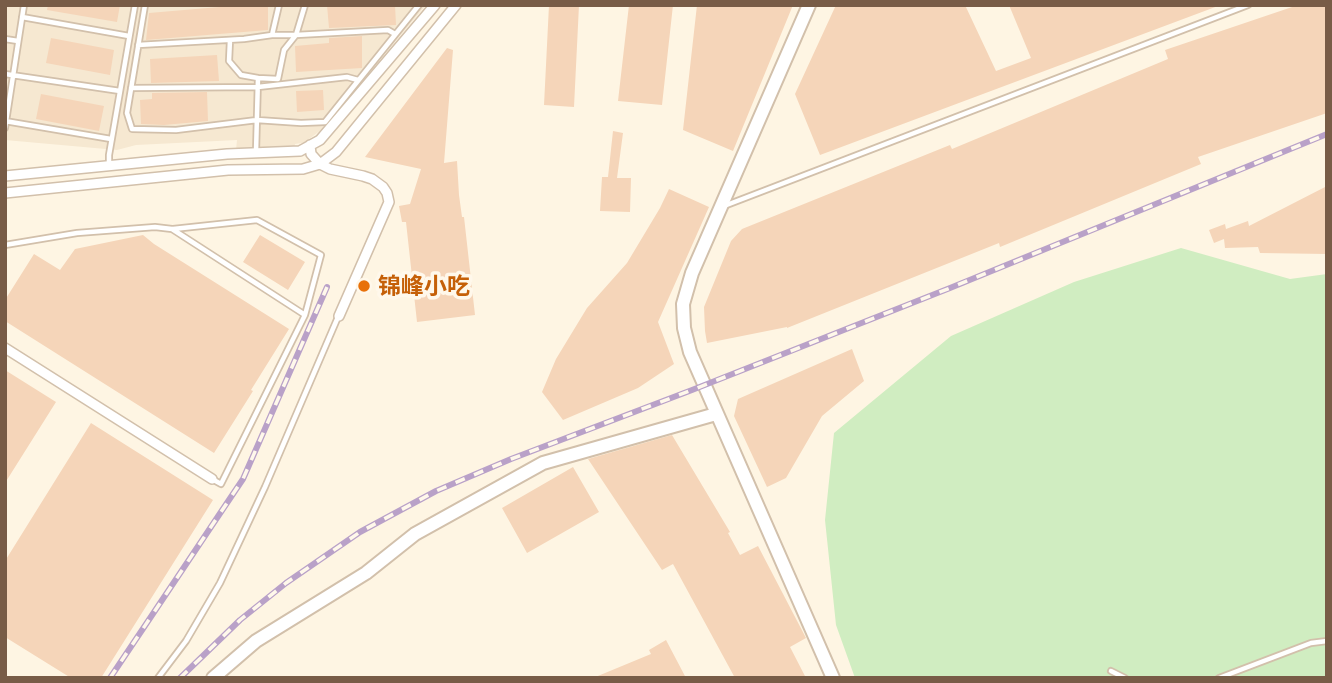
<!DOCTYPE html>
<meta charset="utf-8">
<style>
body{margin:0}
#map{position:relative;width:1332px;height:683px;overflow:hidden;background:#fef5e3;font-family:"Exo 2",sans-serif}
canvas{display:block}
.frame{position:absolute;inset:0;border:7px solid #785c47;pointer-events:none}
</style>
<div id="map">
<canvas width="1332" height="683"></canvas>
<div class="frame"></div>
</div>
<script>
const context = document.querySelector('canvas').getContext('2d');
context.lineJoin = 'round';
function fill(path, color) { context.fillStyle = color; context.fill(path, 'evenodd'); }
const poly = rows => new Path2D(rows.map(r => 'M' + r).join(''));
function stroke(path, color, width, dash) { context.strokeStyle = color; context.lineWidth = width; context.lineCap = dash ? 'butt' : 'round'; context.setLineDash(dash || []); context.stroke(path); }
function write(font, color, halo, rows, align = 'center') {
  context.font = font + ' "Exo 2","Noto Sans SC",sans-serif'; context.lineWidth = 7; context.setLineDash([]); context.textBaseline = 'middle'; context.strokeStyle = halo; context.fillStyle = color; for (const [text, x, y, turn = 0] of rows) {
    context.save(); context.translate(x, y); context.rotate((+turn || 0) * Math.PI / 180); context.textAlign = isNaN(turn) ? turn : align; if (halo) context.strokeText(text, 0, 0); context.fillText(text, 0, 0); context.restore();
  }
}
const residential = poly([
 [5,5,426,5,321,130,309,139,308,142,295,144,294,149,236,150,237,140,136,145,117,150,5,140]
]);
const green = poly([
 [1181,248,1290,279,1327,274,1327,678,855,678,836,625,825,520,834,433,951,336,1074,282]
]);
const building = poly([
 [48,5,120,5,117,22,47,10],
 [243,5,268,5,268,30,146,40,149,13],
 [327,5,395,5,396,25,329,28],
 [549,5,579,5,574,107,544,105],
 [629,5,673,5,662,105,618,101],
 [697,5,793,5,733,151,683,130],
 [836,5,965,5,996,71,1031,58,1009,5,1218,6,820,155,795,94],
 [1298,5,1327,5,1327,113,1198,157,1201,164,1000,247,999,243,787,328,787,327,707,343,705,331,704,307,731,241,742,229,950,145,952,149,1168,59,1165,50],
 [362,36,362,68,296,72,295,46,329,43,329,38],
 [51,38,114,50,110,75,46,63],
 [447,48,453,50,444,163,457,161,459,195,462,217,464,217,475,315,417,322,406,222,402,222,399,206,410,204,421,169,365,157],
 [217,55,219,81,151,83,150,59],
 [323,90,324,110,297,112,296,91],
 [207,92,208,121,164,125,141,124,140,100,152,99,152,93],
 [41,94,104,106,99,131,36,119],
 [613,131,623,133,617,178,631,178,630,212,600,211,602,177,608,177],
 [1327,186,1327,254,1260,253,1258,247,1225,248,1224,239,1214,243,1209,230,1225,224,1226,229,1248,221,1249,226],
 [669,189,709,207,658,322,674,364,638,388,563,420,542,392,556,359,587,308,627,263,660,208],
 [143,235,154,244,289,329,251,390,253,391,214,453,5,321,5,300,34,254,60,270,75,249],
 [260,235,305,262,288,290,243,262],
 [852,349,864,381,822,416,786,478,767,487,734,416,738,399],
 [5,370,56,402,5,483],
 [91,423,213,500,101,678,71,678,5,637,5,561],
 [672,435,730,532,728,533,740,555,758,546,806,638,790,647,806,678,735,678,673,564,662,570,588,459],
 [573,467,599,512,527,553,502,508],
 [666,640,686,678,593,678,651,654,649,650]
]);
const service = poly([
 [145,5,127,113,132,129,176,130,257,120,301,123,325,122,419,5],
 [22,17,129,36],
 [272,35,279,5],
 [5,39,18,41],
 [230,40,229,61,241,75,258,78,256,152],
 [138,45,244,39,272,35,296,35,388,30,395,34],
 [5,74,120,91],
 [258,78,278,79,284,50,296,35,305,5],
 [131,88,258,87,347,77,358,80],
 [5,121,111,139],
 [5,128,24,5],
 [109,165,109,155,135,5],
 [724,206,1248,5],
 [173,229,257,220,321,255,305,315],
 [5,245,77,233,155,227,172,229,305,315,221,484,212,479],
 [1111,671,1125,678],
 [158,678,186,641,220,583,265,487,338,317],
 [1219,678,1311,643,1327,641]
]);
const minor = poly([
 [310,145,311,154,320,164,330,169,363,176,372,179,383,187,387,193,389,202,339,316],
 [5,176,227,154,300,151,320,140,435,5],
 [5,193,228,170,303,169,320,164,336,152,456,5],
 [5,348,212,479]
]);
const tertiary = poly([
 [809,5,692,273,683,304,684,328,690,352,833,678],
 [213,678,256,641,366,573,415,534,543,463,716,414]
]);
const rail = poly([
 [110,678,243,479,327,287],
 [180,678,240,620,286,583,360,532,436,491,511,459,692,390,950,288,1327,134]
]);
const markers = [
 [364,286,7,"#e8710a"]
];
const foodNames = [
 ["锦峰小吃",378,286]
];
fill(residential, '#f6e8d1');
fill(green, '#d0edc1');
fill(building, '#f5d5b9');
stroke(service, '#d2c0ab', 8);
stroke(minor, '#d2c0ab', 12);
stroke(tertiary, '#d2c0ab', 16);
stroke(service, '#fff', 4.5);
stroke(minor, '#fff', 9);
stroke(tertiary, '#fff', 12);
stroke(rail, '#b9a1c8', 6);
stroke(rail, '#fff8eb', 3.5, [10]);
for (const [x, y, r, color] of markers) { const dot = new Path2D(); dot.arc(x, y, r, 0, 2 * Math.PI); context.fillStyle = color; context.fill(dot); stroke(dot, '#fff8eb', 2.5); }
write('bold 23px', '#c56008', '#fff8eb', foodNames, 'left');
</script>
